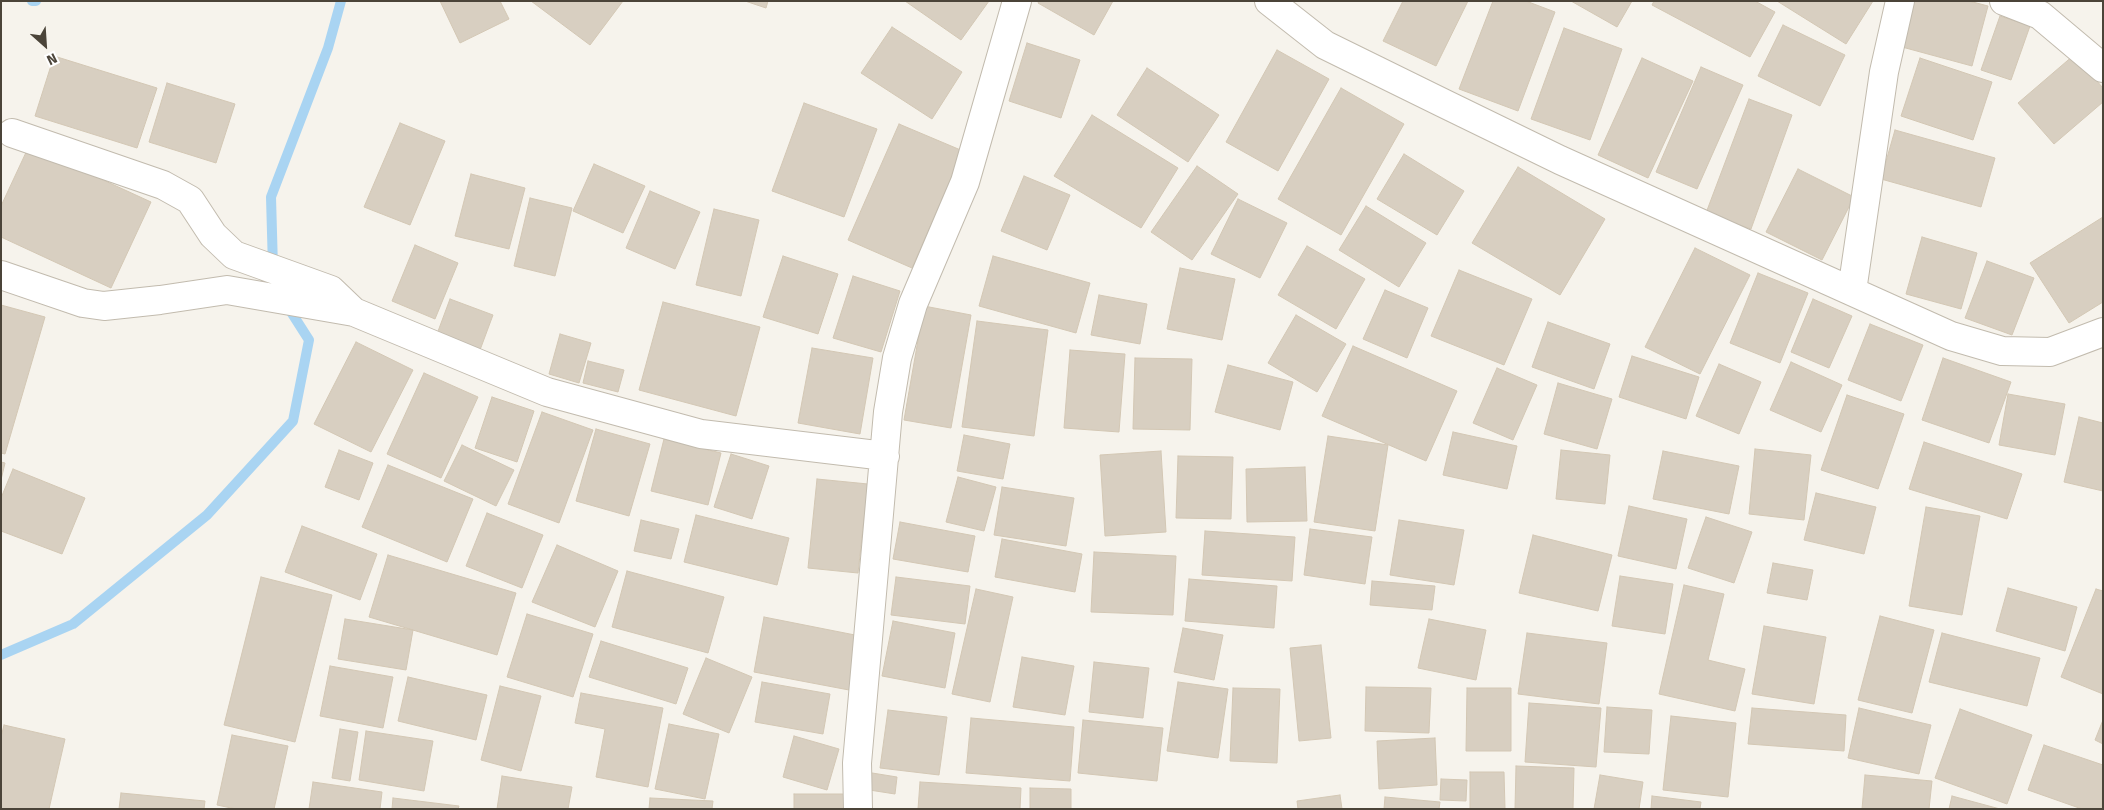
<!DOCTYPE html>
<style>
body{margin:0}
#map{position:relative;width:2104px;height:810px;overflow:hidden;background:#f6f3ec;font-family:"Fira Sans",sans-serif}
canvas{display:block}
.frame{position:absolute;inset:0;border:2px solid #4b4439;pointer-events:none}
.north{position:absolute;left:20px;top:20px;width:50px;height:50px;-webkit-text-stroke:4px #fff;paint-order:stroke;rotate:154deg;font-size:14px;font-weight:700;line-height:20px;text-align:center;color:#4b4439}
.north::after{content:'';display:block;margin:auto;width:18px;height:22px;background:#4b4439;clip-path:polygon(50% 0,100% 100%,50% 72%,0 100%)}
</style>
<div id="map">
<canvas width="2104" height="810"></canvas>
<div class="frame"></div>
<div class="north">N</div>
</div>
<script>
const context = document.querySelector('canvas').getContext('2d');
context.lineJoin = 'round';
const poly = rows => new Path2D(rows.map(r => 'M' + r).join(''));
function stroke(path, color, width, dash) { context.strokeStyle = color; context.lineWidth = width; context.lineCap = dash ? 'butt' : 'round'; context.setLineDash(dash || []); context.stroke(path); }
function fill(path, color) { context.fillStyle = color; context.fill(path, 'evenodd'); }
const stream = poly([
 [32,1,36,1],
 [273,268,271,197,328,48,341,1],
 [1,655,73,624,207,515,293,421,309,340,286,304]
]);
const building = poly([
 [440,1,500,1,509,19,460,43,440,1],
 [531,1,623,1,590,45,531,1],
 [745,1,768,1,766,8,745,1],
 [905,1,989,1,961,40,905,1],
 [1039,1,1113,1,1094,35,1038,3,1039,1],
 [1403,1,1468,1,1436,66,1383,41,1403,1],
 [1493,1,1526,1,1555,12,1518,111,1459,89,1493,1],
 [1571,1,1632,1,1617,27,1571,1],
 [1654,1,1755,1,1775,12,1750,57,1652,5,1654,1],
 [1777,1,1873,1,1846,44,1777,1],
 [1914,1,1969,1,1988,6,1972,66,1902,47,1914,1],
 [2000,16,2030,26,2011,80,1981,70,2000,16],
 [1783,25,1845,55,1820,106,1758,76,1783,25],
 [892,27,962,72,932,119,861,73,892,27],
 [1564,28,1622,49,1590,140,1531,119,1564,28],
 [1027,43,1080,60,1061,118,1009,101,1027,43],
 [1277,50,1329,79,1278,171,1226,142,1277,50],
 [2074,55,2103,88,2103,102,2054,144,2018,103,2074,55],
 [54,56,157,88,137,148,35,116,54,56],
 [1642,58,1693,81,1648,178,1598,155,1642,58],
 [1920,58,1992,82,1973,140,1901,116,1920,58],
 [1701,67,1743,85,1697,189,1656,172,1701,67],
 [1147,68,1219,115,1188,162,1117,115,1147,68],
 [167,83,235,104,216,163,149,142,167,83],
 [1341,88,1404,124,1341,235,1278,199,1341,88],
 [1749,99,1792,115,1751,229,1706,213,1749,99],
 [804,103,877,129,844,217,772,191,804,103],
 [1092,115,1178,168,1141,228,1054,176,1092,115],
 [400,123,445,141,410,225,364,207,400,123],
 [899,124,963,151,912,268,848,240,899,124],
 [1895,130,1995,158,1981,207,1881,179,1895,130],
 [29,146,151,202,111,288,1,237,1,206,29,146],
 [1404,154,1464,191,1437,235,1377,199,1404,154],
 [594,164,645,186,623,233,573,211,594,164],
 [1197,166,1238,194,1192,260,1151,232,1197,166],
 [1518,167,1605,219,1560,295,1472,243,1518,167],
 [1798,169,1854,197,1822,260,1766,232,1798,169],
 [471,174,525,188,509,249,455,236,471,174],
 [1024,176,1070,195,1047,250,1001,231,1024,176],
 [650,191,700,212,675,269,626,248,650,191],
 [530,198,572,208,555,276,514,266,530,198],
 [1238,199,1287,223,1260,278,1211,254,1238,199],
 [1366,206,1426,243,1399,287,1339,250,1366,206],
 [714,209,759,220,741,296,696,285,714,209],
 [2103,217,2103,302,2069,323,2030,263,2103,217],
 [1922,237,1977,253,1961,309,1906,294,1922,237],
 [415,245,458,263,435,319,392,301,415,245],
 [1307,246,1365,279,1336,329,1278,295,1307,246],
 [1695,248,1750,275,1700,374,1645,347,1695,248],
 [783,256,838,274,818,334,763,317,783,256],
 [993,256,1090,283,1076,333,979,306,993,256],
 [1987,261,2034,278,2012,335,1965,318,1987,261],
 [1180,268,1235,279,1222,340,1167,329,1180,268],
 [1459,270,1532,299,1504,365,1431,336,1459,270],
 [1758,273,1808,293,1780,363,1730,343,1758,273],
 [853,276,900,291,881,352,833,338,853,276],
 [1385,290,1428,308,1407,358,1363,339,1385,290],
 [1099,295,1147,304,1140,344,1091,335,1099,295],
 [450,299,493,315,480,350,437,334,450,299],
 [1813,299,1852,316,1829,368,1791,352,1813,299],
 [663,302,760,327,736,416,639,390,663,302],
 [1,305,45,317,5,454,1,453,1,305],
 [924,306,971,315,951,428,904,420,924,306],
 [1296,315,1346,344,1317,392,1268,363,1296,315],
 [977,321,1048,330,1034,436,962,427,977,321],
 [1548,322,1610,344,1594,389,1532,367,1548,322],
 [1870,324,1923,345,1901,401,1848,380,1870,324],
 [560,334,591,343,579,383,549,374,560,334],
 [356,342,413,370,371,452,314,424,356,342],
 [1353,346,1457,391,1426,461,1322,416,1353,346],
 [812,348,873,358,860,434,798,423,812,348],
 [1070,350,1125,354,1119,432,1064,428,1070,350],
 [1632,356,1699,377,1686,419,1619,397,1632,356],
 [1135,358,1192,359,1190,430,1133,429,1135,358],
 [1943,358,2011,382,1989,443,1922,420,1943,358],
 [588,361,624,370,618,392,583,383,588,361],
 [1791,362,1842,385,1821,432,1770,410,1791,362],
 [1719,364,1761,382,1739,434,1696,416,1719,364],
 [1228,365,1293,382,1280,430,1215,412,1228,365],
 [1497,368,1537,385,1513,440,1473,423,1497,368],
 [424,373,478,397,441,478,387,454,424,373],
 [1558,383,1612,399,1597,449,1544,434,1558,383],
 [2008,394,2065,404,2055,455,1999,445,2008,394],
 [1847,395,1904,414,1878,489,1821,470,1847,395],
 [492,397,534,411,517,462,475,448,492,397],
 [542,412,593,430,559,523,508,504,542,412],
 [2079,417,2103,423,2103,491,2064,482,2079,417],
 [596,429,650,444,629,516,576,501,596,429],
 [1453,432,1517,446,1507,489,1443,475,1453,432],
 [964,435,1010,444,1003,479,957,471,964,435],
 [1328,436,1388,445,1375,531,1314,522,1328,436],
 [664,439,721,453,708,505,651,491,664,439],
 [1924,442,2022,474,2007,519,1909,489,1924,442],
 [462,445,514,470,496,506,444,481,462,445],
 [1755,449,1811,455,1804,520,1749,514,1755,449],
 [339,450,373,463,359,500,325,487,339,450],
 [1561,450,1610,455,1605,504,1556,499,1561,450],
 [1161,451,1166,532,1105,536,1100,455,1161,451],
 [1663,451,1739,466,1729,514,1653,499,1663,451],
 [731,454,769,466,752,519,714,507,731,454],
 [1178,456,1233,457,1231,519,1176,518,1178,456],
 [1,462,5,463,1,480,1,462],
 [388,465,473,499,447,562,362,527,388,465],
 [1305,467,1307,521,1247,522,1246,469,1305,467],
 [13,469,85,498,62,554,1,531,1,498,13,469],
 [958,477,996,487,984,531,946,522,958,477],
 [817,479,868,484,858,573,808,568,817,479],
 [1002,487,1074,498,1066,546,994,535,1002,487],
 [1816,493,1876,507,1864,554,1804,540,1816,493],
 [1629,506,1687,519,1676,569,1618,556,1629,506],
 [1926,507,1980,516,1962,615,1909,606,1926,507],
 [487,513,543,535,522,588,466,566,487,513],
 [696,515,789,538,777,585,684,562,696,515],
 [1706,517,1752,532,1734,583,1688,568,1706,517],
 [641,520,679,529,671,559,634,551,641,520],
 [1399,520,1464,530,1454,585,1390,575,1399,520],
 [900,522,975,536,968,572,893,559,900,522],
 [302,526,377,554,360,600,285,572,302,526],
 [1310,529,1372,537,1365,584,1304,575,1310,529],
 [1205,531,1295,537,1292,581,1202,575,1205,531],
 [1533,535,1612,555,1598,611,1519,593,1533,535],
 [1002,539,1082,554,1075,592,995,577,1002,539],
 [557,545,618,571,595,627,532,602,557,545],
 [1094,552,1176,556,1173,615,1091,612,1094,552],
 [388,555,516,593,497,655,369,617,388,555],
 [1773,563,1813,570,1807,600,1767,593,1773,563],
 [627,571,724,597,708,653,612,627,627,571],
 [1620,576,1673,584,1665,634,1612,626,1620,576],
 [261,577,332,595,295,742,224,725,261,577],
 [896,577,970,586,965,624,891,615,896,577],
 [1189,579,1277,586,1274,628,1185,621,1189,579],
 [1372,581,1435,586,1432,610,1370,605,1372,581],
 [1684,585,1724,594,1708,660,1745,669,1735,711,1659,694,1684,585],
 [2008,588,2077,607,2065,651,1996,631,2008,588],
 [976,589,1013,597,990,702,952,694,976,589],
 [2096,589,2103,591,2103,694,2061,677,2096,589],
 [527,614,593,634,573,697,507,677,527,614],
 [1880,616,1934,630,1912,713,1858,700,1880,616],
 [764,617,860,636,849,690,754,672,764,617],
 [345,619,413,630,406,670,338,659,345,619],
 [1429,619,1486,630,1476,680,1418,668,1429,619],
 [893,621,955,633,945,688,882,676,893,621],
 [1764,626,1826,637,1814,704,1752,694,1764,626],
 [1183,628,1223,635,1214,680,1174,672,1183,628],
 [1527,633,1607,643,1599,704,1518,694,1527,633],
 [1942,633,2040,658,2027,706,1929,682,1942,633],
 [601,641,688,668,676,704,589,677,601,641],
 [1321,645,1331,738,1299,741,1290,648,1321,645],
 [1022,657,1074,666,1065,715,1013,707,1022,657],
 [706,658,752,677,729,733,683,714,706,658],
 [1094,662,1149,668,1143,718,1089,712,1094,662],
 [330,666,393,677,383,728,320,716,330,666],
 [408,677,487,695,476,740,398,721,408,677],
 [762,682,830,694,823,734,755,722,762,682],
 [1178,682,1228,689,1218,758,1167,751,1178,682],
 [500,686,541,696,521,771,481,760,500,686],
 [1366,687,1431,688,1429,733,1365,731,1366,687],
 [1233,688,1280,689,1277,763,1230,761,1233,688],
 [1467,688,1511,688,1511,751,1466,751,1467,688],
 [581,693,663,708,648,787,596,777,605,729,575,723,581,693],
 [1529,703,1601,708,1596,767,1525,762,1529,703],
 [1607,707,1652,710,1649,754,1604,752,1607,707],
 [1752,708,1846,715,1844,751,1748,744,1752,708],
 [1859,708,1931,725,1919,774,1848,758,1859,708],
 [1960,709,2032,735,2007,804,1935,778,1960,709],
 [888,710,947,717,939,775,880,768,888,710],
 [1671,716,1736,723,1728,797,1663,790,1671,716],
 [971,718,1074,727,1070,781,966,773,971,718],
 [1083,720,1163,728,1157,781,1078,773,1083,720],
 [2103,720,2103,744,2095,740,2103,720],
 [669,724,719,734,705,799,655,789,669,724],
 [4,725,65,739,49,809,1,809,1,737,4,725],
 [340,729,358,732,350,781,332,778,340,729],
 [366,731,433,741,424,791,359,780,366,731],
 [232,735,288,746,274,809,236,809,217,805,232,735],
 [794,736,839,749,827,790,783,777,794,736],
 [1435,738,1437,785,1379,789,1377,741,1435,738],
 [2044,745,2103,765,2102,809,2082,809,2028,790,2044,745],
 [1516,766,1574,768,1573,809,1515,809,1516,766],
 [866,772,897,777,895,794,863,789,866,772],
 [1470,772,1504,772,1505,809,1470,809,1470,772],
 [1600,775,1643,782,1639,809,1594,809,1600,775],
 [1865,775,1932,781,1929,809,1862,809,1865,775],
 [502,776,572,787,568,809,497,809,502,776],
 [1441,779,1467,780,1466,801,1440,800,1441,779],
 [313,782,382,792,380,809,309,809,313,782],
 [920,782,1021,788,1020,809,918,809,920,782],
 [1030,788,1071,789,1071,809,1030,809,1030,788],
 [121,793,205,801,204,809,119,809,121,793],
 [794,794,844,794,844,809,794,809,794,794],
 [1340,795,1342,809,1298,809,1297,801,1340,795],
 [1652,796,1701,802,1700,809,1651,809,1652,796],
 [1952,796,2000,809,1949,809,1952,796],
 [1385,797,1440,802,1439,809,1384,809,1385,797],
 [393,798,459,806,458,809,392,809,393,798],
 [650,798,713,801,712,809,649,809,650,798]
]);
const minor = poly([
 [1269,1,1325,45,1443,103,1560,160,1951,336,2002,351,2050,352,2103,332],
 [2004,1,2040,15,2103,68],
 [12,133,163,185,190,200,213,235,234,255,331,290,354,312],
 [1,275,83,303,104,306,160,300,227,290,354,312,547,392,701,434,885,456],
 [1852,291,1884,72,1900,1],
 [858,809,857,763,888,412,897,358,913,304,965,182,1017,1]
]);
stroke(stream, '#a9d4f2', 10);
fill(building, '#d8cfc1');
stroke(building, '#d3c7b4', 1);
stroke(minor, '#c2bbae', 30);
stroke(minor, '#fff', 28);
</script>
